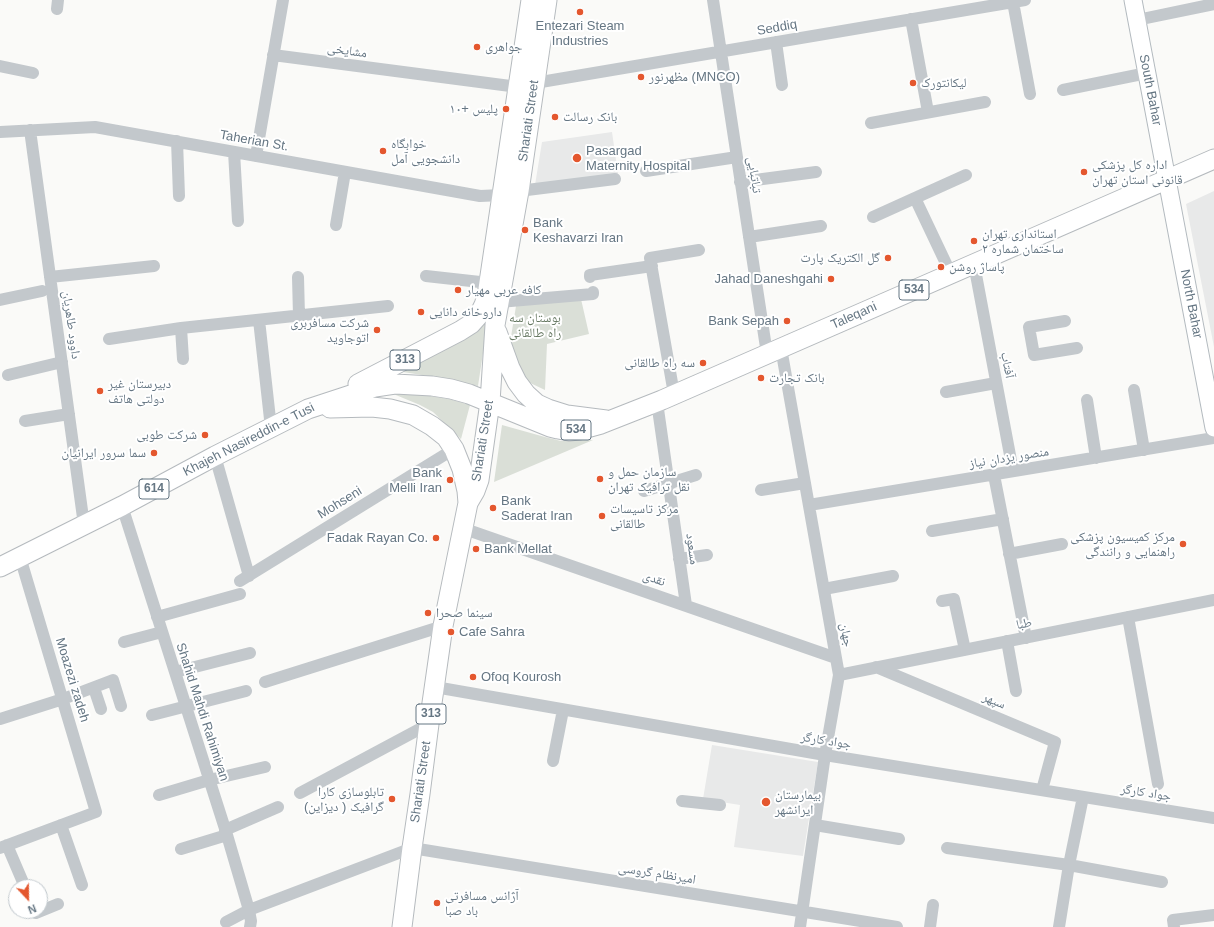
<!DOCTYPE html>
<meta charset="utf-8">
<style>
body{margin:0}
#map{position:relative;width:1214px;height:927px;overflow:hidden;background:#fafaf8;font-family:Arial,sans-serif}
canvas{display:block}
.north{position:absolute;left:8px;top:879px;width:40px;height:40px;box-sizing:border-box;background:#fff;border:1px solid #c1c8cd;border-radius:50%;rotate:158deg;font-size:11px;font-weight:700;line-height:16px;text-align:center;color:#657683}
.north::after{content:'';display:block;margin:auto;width:14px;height:18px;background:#e4572e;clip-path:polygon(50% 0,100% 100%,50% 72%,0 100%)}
</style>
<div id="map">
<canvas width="1214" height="927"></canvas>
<div class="north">N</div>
</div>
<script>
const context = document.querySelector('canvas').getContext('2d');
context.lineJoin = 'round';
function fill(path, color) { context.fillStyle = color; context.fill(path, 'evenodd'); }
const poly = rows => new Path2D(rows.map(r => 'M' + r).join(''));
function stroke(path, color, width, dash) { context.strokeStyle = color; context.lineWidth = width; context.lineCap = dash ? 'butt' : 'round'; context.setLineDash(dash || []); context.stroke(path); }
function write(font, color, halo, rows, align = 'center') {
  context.font = font + ' Arial,"Noto Naskh Arabic",sans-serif'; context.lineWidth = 4; context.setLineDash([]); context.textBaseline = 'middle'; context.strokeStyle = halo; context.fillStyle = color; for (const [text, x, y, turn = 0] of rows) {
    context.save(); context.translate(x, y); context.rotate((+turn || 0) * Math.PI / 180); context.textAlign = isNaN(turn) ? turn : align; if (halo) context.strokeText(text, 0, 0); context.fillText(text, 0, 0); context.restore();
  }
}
const built = poly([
 [612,132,618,174,535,185,542,142],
 [1214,191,1214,347,1186,204],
 [712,745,818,762,803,856,734,847,740,805,703,799]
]);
const green = poly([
 [581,299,589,334,547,344,545,390,526,381,515,363,510,343,516,306],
 [488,320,478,386,428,376,397,371],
 [391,393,417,394,449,399,470,405,461,439,433,412,420,405],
 [502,425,545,437,561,441,593,440,494,482]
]);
const minor = poly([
 [713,0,767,354],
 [1013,2,1030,94],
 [57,9,58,0],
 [911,19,928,112],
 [1137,20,1214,4],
 [776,42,782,85],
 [273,55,518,87],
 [0,66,33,73],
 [535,83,1025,0],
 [1063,90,1147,73],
 [871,123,985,102],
 [30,130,84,525],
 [0,132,95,127,480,196,502,195],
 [177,141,179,196],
 [234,152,238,221],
 [256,156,283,0],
 [646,171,737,157],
 [740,182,816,172],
 [519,191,615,179],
 [873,217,915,198],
 [336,225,345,172],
 [749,237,821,226],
 [974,264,1013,471],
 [951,274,915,198,966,175],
 [426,276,489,283],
 [50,277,154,266],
 [298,277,299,316],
 [590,277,590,275,652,266],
 [0,300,42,291],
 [499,302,593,294,593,292],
 [259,320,271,428],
 [1065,321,1029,327,1034,355,1077,348],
 [181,328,183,359],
 [109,339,181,328,388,306],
 [781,348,839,675,825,755,800,927],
 [8,375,62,362],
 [1134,390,1144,450],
 [946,392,996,383],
 [674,394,650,258,699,250],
 [1087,400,1096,458],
 [657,402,686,605],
 [25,421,69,414],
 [215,456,249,576],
 [994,475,1026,638],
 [761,490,805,483],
 [644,491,696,475],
 [809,505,1214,438],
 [122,506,227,835,249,910,251,921,250,927],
 [462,528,836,658],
 [932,531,1003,519],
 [1009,554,1062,544],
 [679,559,707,555],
 [240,581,454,449],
 [824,589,893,576],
 [942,601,954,599,965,650],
 [157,617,240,594],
 [1128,617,1158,784],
 [1007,641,1016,691],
 [124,642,162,632],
 [876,667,1055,742,1042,790],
 [175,672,250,653],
 [839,675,1214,600],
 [265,682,443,626],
 [435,687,825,755,1214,818],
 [94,688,101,709],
 [152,715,246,691],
 [0,719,63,699,113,680,121,706],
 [553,761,563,710],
 [300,793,429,724],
 [159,795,209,780,265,767],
 [682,801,720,805],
 [61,825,82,885],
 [815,825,899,839],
 [225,830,278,807],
 [7,845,25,887],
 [0,848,96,812,20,557],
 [947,848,1069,865,1162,882],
 [181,849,227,835],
 [34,911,36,913,58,904],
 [226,922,249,910,412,848,897,927],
 [930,927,933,905],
 [1059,927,1069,865,1083,797],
 [1174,927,1173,920,1214,915]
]);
const secondary = poly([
 [1133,0,1214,428]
]);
const primary = poly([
 [497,332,510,368,517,382,526,394,537,404,548,409,567,415,606,420],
 [358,384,460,331,471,324,479,315,484,305,487,296,531,0],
 [330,408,372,407,390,409,413,415,432,426,446,437,454,449,462,469,467,491,468,503],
 [0,567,122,506,215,456,308,409,375,387,395,384,432,386,451,389,469,394,550,427,558,429,569,431,579,430,601,424,662,400,1214,159],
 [402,927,412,848,420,794,429,724,443,626,468,503,475,491,479,480,490,402,495,325,519,191,547,0]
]);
const markers = [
 [580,12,4,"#e4572e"],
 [477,47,4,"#e4572e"],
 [641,77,4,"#e4572e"],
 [913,83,4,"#e4572e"],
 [506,109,4,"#e4572e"],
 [555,117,4,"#e4572e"],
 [383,151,4,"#e4572e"],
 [577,158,5,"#e4572e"],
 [1084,172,4,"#e4572e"],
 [525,230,4,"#e4572e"],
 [974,241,4,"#e4572e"],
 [888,258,4,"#e4572e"],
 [941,267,4,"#e4572e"],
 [831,279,4,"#e4572e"],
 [458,290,4,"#e4572e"],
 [421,312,4,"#e4572e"],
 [787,321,4,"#e4572e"],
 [377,330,4,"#e4572e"],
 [703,363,4,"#e4572e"],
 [761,378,4,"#e4572e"],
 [100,391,4,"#e4572e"],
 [205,435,4,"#e4572e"],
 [154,453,4,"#e4572e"],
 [600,479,4,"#e4572e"],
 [450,480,4,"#e4572e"],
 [493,508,4,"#e4572e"],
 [602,516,4,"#e4572e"],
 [436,538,4,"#e4572e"],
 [1183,544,4,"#e4572e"],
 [476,549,4,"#e4572e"],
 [428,613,4,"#e4572e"],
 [451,632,4,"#e4572e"],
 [473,677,4,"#e4572e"],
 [392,799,4,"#e4572e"],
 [766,802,5,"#e4572e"],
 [437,903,4,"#e4572e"]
];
const shields = [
 [914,290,30],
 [405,360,30],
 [576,430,30],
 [154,489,30],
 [431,714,30]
];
const shieldNames = [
 ["534",914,290],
 ["313",405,360],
 ["534",576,430],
 ["614",154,489],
 ["313",431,714]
];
const poiNames = [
 ["Entezari Steam",580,26,"center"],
 ["Industries",580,41,"center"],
 ["جواهری",485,47],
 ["مظهرنور (MNCO)",649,77],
 ["لیکانتورک",921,83],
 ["پلیس +۱۰",498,109,"right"],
 ["بانک رسالت",563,117],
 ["خوابگاه",391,144],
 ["دانشجویی آمل",391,159],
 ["Pasargad",586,151],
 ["Maternity Hospital",586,166],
 ["اداره کل پزشکی",1092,165],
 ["قانونی استان تهران",1092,180],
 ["Bank",533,223],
 ["Keshavarzi Iran",533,238],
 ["استانداری تهران",982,234],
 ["ساختمان شماره ۲",982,249],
 ["گل الکتریک پارت",880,258,"right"],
 ["پاساژ روشن",949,267],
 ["Jahad Daneshgahi",823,279,"right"],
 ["کافه عربی مهیار",466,290],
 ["داروخانه دانایی",429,312],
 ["Bank Sepah",779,321,"right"],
 ["شرکت مسافربری",369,323,"right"],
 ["اتوجاوید",369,338,"right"],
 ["سه راه طالقانی",695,363,"right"],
 ["بانک تجارت",769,378],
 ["دبیرستان غیر",108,384],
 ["دولتی هاتف",108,399],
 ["شرکت طوبی",197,435,"right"],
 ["سما سرور ایرانیان",146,453,"right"],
 ["سازمان حمل و",608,472],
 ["نقل ترافیک تهران",608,487],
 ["Bank",442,473,"right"],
 ["Melli Iran",442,488,"right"],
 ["Bank",501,501],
 ["Saderat Iran",501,516],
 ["مرکز تاسیسات",610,509],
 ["طالقانی",610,524],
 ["مرکز کمیسیون پزشکی",1175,537,"right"],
 ["راهنمایی و رانندگی",1175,552,"right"],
 ["Fadak Rayan Co.",428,538,"right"],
 ["Bank Mellat",484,549],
 ["سینما صحرا",436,613],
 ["Cafe Sahra",459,632],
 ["Ofoq Kourosh",481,677],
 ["تابلوسازی كارا",384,792,"right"],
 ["گرافیک ( ديزاين)",384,807,"right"],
 ["بیمارستان",775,795],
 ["ایرانشهر",775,810],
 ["آژانس مسافرتی",445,896],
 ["باد صبا",445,911]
];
const streetNames = [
 ["Seddiq",777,28,-10],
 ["مشایخی",347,51,8],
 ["South Bahar",1150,90,79],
 ["Shariati Street",529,121,-82],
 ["Taherian St.",254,141,10],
 ["تباتبایی",754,175,81],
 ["North Bahar",1191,304,79],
 ["Taleqani",854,316,-24],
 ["داوود طاهریان",71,325,82],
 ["آفتاب",1007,365,79],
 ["Khajeh Nasireddin-e Tusi",249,440,-27],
 ["Shariati Street",483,441,-81],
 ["منصور یزدان نیاز",1009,458,-9],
 ["Mohseni",340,503,-32],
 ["مسعود",692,549,82],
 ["نقدی",654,579,19],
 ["طبا",1024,624,-11],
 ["جهان",846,635,80],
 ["Moazezi zadeh",72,680,73],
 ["سپهر",994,701,23],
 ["Shahid Mahdi Rahimiyan",202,712,72],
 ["جواد کارگر",826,741,9],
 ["Shariati Street",421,782,-82],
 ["جواد کارگر",1146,793,9],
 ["امیرنظام گروسی",657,874,9]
];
const parkNames = [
 ["بوستان سه",535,318],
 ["راه طالقانی",535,333]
];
fill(built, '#e8e9e9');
fill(green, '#dadfd7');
stroke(secondary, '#b3babf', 19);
stroke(primary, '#b5babe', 21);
stroke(minor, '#c3c8cc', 12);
stroke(secondary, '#fff', 17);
stroke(primary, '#fff', 19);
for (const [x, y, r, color] of markers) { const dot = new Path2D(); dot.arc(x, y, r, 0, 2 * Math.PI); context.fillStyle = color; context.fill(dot); stroke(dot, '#fff', 1.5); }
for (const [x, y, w] of shields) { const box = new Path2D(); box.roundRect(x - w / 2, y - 10, w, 20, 3); context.fillStyle = '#fff'; context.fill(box); stroke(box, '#657683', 1); }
write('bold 12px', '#657683', null, shieldNames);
write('13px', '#657683', '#fff', poiNames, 'left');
write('13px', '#657683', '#fff', streetNames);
write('13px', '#687a64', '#fff', parkNames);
</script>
